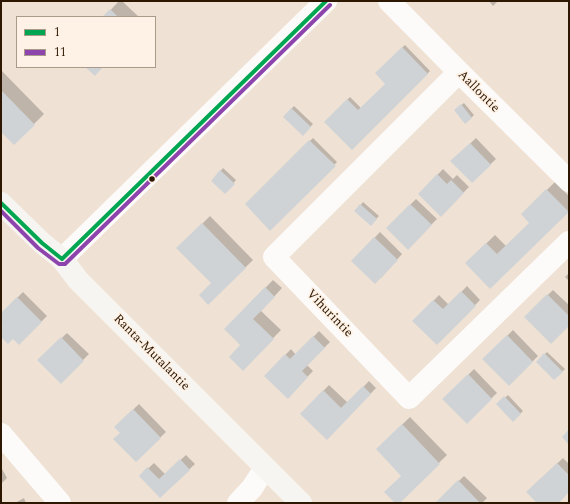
<!DOCTYPE html>
<style>
body{margin:0}
#map{position:relative;width:570px;height:504px;overflow:hidden;background:#efe2d5;font-family:Spectral,serif}
canvas{display:block}
.frame{position:absolute;inset:0;border:2px solid #2d1700;pointer-events:none}
.legend{position:absolute;left:16px;top:16px;width:140px;height:52px;box-sizing:border-box;background:#fef1e5;border:1px solid #aa9a89;margin:0;padding:5px 7px;list-style:none;font-size:12px;color:#2d1700}
.legend li{display:flex;align-items:center;gap:8px;height:20px}
.legend b{width:20px;border:1px solid #aa9a89}
</style>
<div id="map">
<canvas width="570" height="504"></canvas>
<div class="frame"></div>
<ul class="legend">
<li><b style="height:5px;background:#00a651"></b>1</li>
<li><b style="height:5px;background:#8e44ad"></b>11</li>
</ul>
</div>
<script>
const context = document.querySelector('canvas').getContext('2d');
context.lineJoin = 'round';
function fill(path, color) { context.fillStyle = color; context.fill(path, 'evenodd'); }
const poly = rows => new Path2D(rows.map(r => 'M' + r).join(''));
function stroke(path, color, width, dash) { context.strokeStyle = color; context.lineWidth = width; context.lineCap = dash ? 'butt' : 'round'; context.setLineDash(dash || []); context.stroke(path); }
function write(font, color, halo, rows, align = 'center') {
  context.font = font + ' Spectral,serif'; context.lineWidth = 3.5; context.setLineDash([]); context.textBaseline = 'middle'; context.strokeStyle = halo; context.fillStyle = color; for (const [text, x, y, turn = 0] of rows) {
    context.save(); context.translate(x, y); context.rotate((+turn || 0) * Math.PI / 180); context.textAlign = isNaN(turn) ? turn : align; if (halo) context.strokeText(text, 0, 0); context.fillText(text, 0, 0); context.restore();
  }
}
const shadow = poly([
 [119,1,122,1,139,17,104,17],
 [489,1,498,1,493,6],
 [405,45,430,71,352,148,325,122,350,97,361,108,386,84,376,73],
 [1,70,44,114,34,124,1,131],
 [464,103,474,115,466,123,455,110],
 [294,106,313,124,303,135,284,117],
 [313,138,337,162,270,229,246,204],
 [476,138,496,159,472,182,452,161],
 [223,168,236,180,225,193,212,181],
 [443,169,453,179,457,175,469,187,441,215,419,194],
 [555,182,569,196,569,210,490,288,466,263,495,235,506,246,530,223,522,214],
 [416,199,437,219,408,248,387,228],
 [363,202,379,216,371,224,356,211],
 [210,216,253,260,208,304,213,283,178,248],
 [380,232,402,254,381,278,352,261],
 [569,273,569,281,565,277],
 [273,280,282,288,261,311,281,330,243,369,241,345,225,329],
 [467,286,480,300,437,344,414,321,439,295,449,305],
 [553,290,569,305,569,325,525,317],
 [23,292,47,316,19,344,13,337,1,335,1,331,4,328,1,325,1,314],
 [513,330,538,356,509,385,484,359],
 [319,331,330,342,307,365,313,371,288,397,265,376,291,349,296,355],
 [67,333,89,354,61,382,39,360],
 [547,352,565,369,554,379,537,362],
 [474,369,497,393,467,422,444,399],
 [369,381,376,388,327,439,301,414,329,385,348,403],
 [508,395,523,411,513,420,498,404],
 [139,404,166,432,136,461,121,433,115,427],
 [410,417,447,455,398,503,396,503,402,476,377,449],
 [186,455,195,464,160,497,140,476,154,463,165,474],
 [563,458,569,464,569,491,558,503,538,503,533,486],
 [1,467,7,478,1,484],
 [464,476,487,498,482,503,436,503],
 [24,498,26,503,15,503]
]);
const building = poly([
 [110,9,118,17,102,17],
 [402,47,428,74,352,150,324,122,347,99,358,110,385,84,375,73],
 [85,67,103,67,95,76],
 [1,90,35,125,14,145,1,132],
 [461,104,472,118,465,124,454,110],
 [291,108,311,127,303,136,283,117],
 [309,140,336,166,270,231,245,204],
 [470,143,491,165,472,183,450,161],
 [220,170,235,184,225,194,211,181],
 [437,174,447,184,451,180,464,193,441,217,418,194],
 [546,189,569,212,490,289,465,263,486,243,497,254,529,223,521,214],
 [360,204,377,219,371,226,354,211],
 [410,204,432,225,408,250,386,228],
 [202,223,246,268,208,305,199,295,211,283,176,248],
 [374,237,398,260,375,284,351,261],
 [265,287,275,297,253,319,274,339,243,371,229,357,240,345,224,329],
 [461,291,476,306,437,345,412,321,433,300,443,309],
 [547,294,569,316,569,326,551,344,524,317],
 [17,297,42,322,19,345,13,339,8,344,1,337,1,329,3,328,1,326,1,313],
 [507,335,533,362,509,386,482,359],
 [313,336,325,348,302,371,308,377,288,399,264,376,285,354,290,359],
 [61,337,84,361,61,384,37,360],
 [544,353,563,372,554,380,536,362],
 [468,374,492,399,467,424,442,399],
 [363,386,371,394,327,440,300,414,323,390,341,408],
 [504,396,521,414,513,422,496,404],
 [133,409,161,438,136,462,113,439,120,433,114,427],
 [402,424,440,464,400,503,395,503,384,492,401,476,376,449],
 [569,429,569,445,562,437],
 [180,459,190,470,160,498,139,476,147,467,159,479],
 [557,463,569,475,569,492,559,503,537,503,526,492],
 [458,480,480,503,435,503]
]);
const street = poly([
 [389,1,459,72,569,181],
 [459,72,274,257,409,398,569,242],
 [62,259,326,1],
 [1,434,60,503],
 [238,503,252,488,265,468]
]);
const secondary = poly([
 [1,203,42,243,62,259,78,280,301,503]
]);
const bus1 = poly([
 [1,203,42,243,62,259,326,1]
]);
const bus2 = poly([
 [1,211,38,248,59,264,65,264,330,5]
]);
const markers = [
 [152,179,3.5,"#2d1700"]
];
const streetNames = [
 ["Aallontie",478,92,45],
 ["Vihurintie",329,314,46],
 ["Ranta-Mutalantie",151,353,45]
];
fill(shadow, '#0003');
fill(building, '#cfd3d6');
stroke(street, '#fdfbf9', 22);
stroke(secondary, '#f6f5f1', 22);
stroke(bus1, '#00a651', 4);
stroke(bus2, '#8e44ad', 4);
for (const [x, y, r, color] of markers) { const dot = new Path2D(); dot.arc(x, y, r, 0, 2 * Math.PI); context.fillStyle = color; context.fill(dot); stroke(dot, '#fef1e5', 1.5); }
write('13px', '#2d1700', '#fef1e5', streetNames);
</script>
